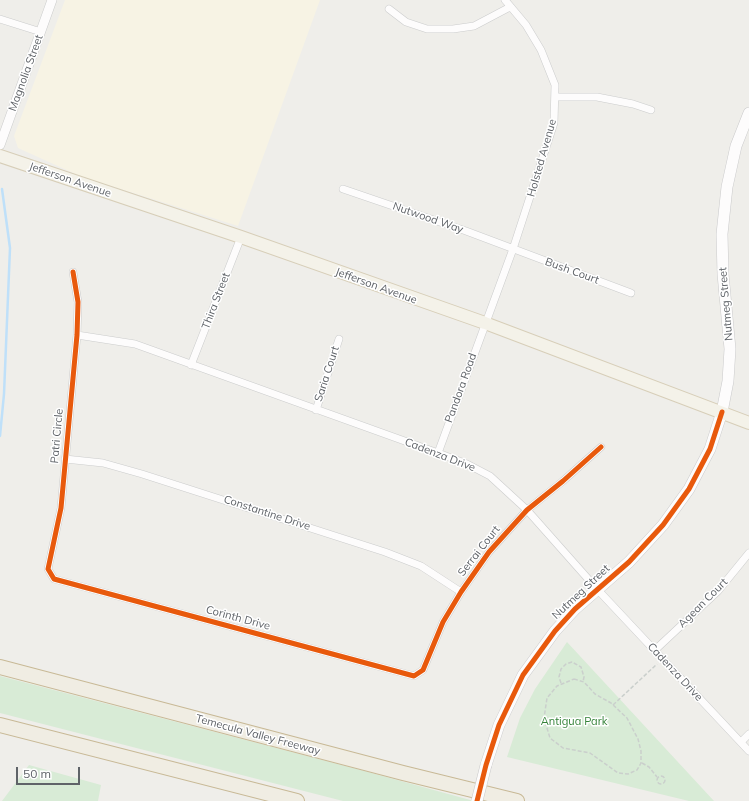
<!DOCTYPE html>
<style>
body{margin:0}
#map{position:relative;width:749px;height:801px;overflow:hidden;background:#efeeea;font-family:Mulish,sans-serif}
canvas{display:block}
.scale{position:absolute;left:16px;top:767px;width:64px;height:18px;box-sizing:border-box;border:2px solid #5f6368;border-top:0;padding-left:5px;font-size:12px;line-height:14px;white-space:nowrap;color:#5f6368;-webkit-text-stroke:3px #fff;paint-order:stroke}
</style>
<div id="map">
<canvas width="749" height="801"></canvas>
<div class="scale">50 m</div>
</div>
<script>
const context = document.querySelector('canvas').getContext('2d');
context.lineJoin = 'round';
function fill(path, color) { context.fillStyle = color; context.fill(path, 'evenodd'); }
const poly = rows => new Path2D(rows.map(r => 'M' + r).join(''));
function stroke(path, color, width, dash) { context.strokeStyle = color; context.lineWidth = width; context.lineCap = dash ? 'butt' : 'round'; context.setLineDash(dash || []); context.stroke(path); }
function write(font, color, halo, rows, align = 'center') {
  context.font = font + ' Mulish,sans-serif'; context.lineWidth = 3; context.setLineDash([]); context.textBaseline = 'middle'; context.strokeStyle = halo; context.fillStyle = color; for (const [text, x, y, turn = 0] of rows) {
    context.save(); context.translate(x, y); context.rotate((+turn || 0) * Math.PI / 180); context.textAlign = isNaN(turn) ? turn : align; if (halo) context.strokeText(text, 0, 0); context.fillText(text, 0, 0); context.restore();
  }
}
const commercial = poly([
 [65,0,320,0,238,226,80,176,18,148,14,136]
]);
const green = poly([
 [567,642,714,801,689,801,507,757,520,718,535,689],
 [0,676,357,769,474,801,343,801,0,713],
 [29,765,101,785,98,801,2,801]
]);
const stream = poly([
 [0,436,4,394,10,248,2,189]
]);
const path = poly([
 [574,679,584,682,595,694,611,703,627,718,638,739,641,751,641,763,637,770,628,774,618,773,590,753,563,748,550,738,544,718,547,698,557,686,574,679],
 [561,683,559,677,561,669,566,664,572,662,581,667,584,677,583,682],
 [613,705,657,664],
 [642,763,649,767,657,777],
 '657 780a4 4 0 1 1 8 0a4 4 0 1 1-8 0Z'
]);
const minor = poly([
 [389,9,406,22,427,29,453,29,474,26,510,7],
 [0,19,41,32],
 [555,97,597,97,633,104,651,110],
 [343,189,466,231,631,293],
 [73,272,78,302,77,335,61,508,48,569,54,579,414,676,423,670,443,622,461,592,489,552,527,510,563,481,601,447],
 [77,335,135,344,438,453,467,464,490,476,527,510,597,589,749,751],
 [191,365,241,237],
 [316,410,339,339],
 [438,453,513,249,554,123,555,85,541,50,526,25,505,0],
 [65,459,103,463,142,474,385,552,421,566,461,592],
 [655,650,718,591,749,553],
 [741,742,749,734]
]);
const tertiary = poly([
 [0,145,52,0]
]);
const secondary = poly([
 [486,765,499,725,523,675,555,631,575,609,629,562,663,525,689,489,710,449,722,412,728,381,730,349,723,274,722,234,727,187,736,146,749,113]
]);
const primary = poly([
 [0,156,241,237,485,323,749,423]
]);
const motorway = poly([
 [0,667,403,773,517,801],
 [0,725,297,801]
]);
const secondaryBridge = poly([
 [477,801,486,765]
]);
const cycleway = poly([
 [73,272,78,302,77,335,61,508,48,569,54,579,414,676,423,670,443,622,461,592,489,552,527,510,563,481,601,447],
 [477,801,486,765,499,725,523,675,555,631,575,609,629,562,663,525,689,489,710,449,722,412]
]);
const streetNames = [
 ["Magnolia Street",26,73,-70],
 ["Holsted Avenue",542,158,-74],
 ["Jefferson Avenue",70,180,19],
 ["Nutwood Way",428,218,19],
 ["Bush Court",572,271,20],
 ["Jefferson Avenue",376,286,20],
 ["Thira Street",216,301,-69],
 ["Nutmeg Street",726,304,-95],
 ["Saria Court",327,374,-72],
 ["Pandora Road",461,388,-70],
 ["Patri Circle",57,436,-85],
 ["Cadenza Drive",440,455,21],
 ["Constantine Drive",267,513,18],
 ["Serrai Court",479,551,-52],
 ["Nutmeg Street",581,592,-43],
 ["Agean Court",703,603,-45],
 ["Corinth Drive",238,618,15],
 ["Cadenza Drive",675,672,47],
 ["Temecula Valley Freeway",258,735,15]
];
const parkNames = [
 ["Antigua Park",574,722]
];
fill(commercial, '#f7f3e4');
fill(green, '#d8ebd6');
stroke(stream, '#bfe0f9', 2.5);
stroke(minor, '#cbcccc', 8);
stroke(tertiary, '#cbcccc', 10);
stroke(secondary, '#cacacb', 12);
stroke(primary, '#d7ceb8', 14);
stroke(motorway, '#c8b996', 16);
stroke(path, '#cacfcc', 1.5, [4, 2]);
stroke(minor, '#fdfcfc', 7);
stroke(tertiary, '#fdfcfc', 9);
stroke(secondary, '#fdfcfc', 11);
stroke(primary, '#f4f2e9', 12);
stroke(motorway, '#f0ede3', 14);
stroke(secondaryBridge, '#cacacb', 12, []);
stroke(secondaryBridge, '#fdfcfc', 11);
stroke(cycleway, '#e8590c', 5);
write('11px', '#5f6368', '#fff', streetNames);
write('11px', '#348238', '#fff', parkNames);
</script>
